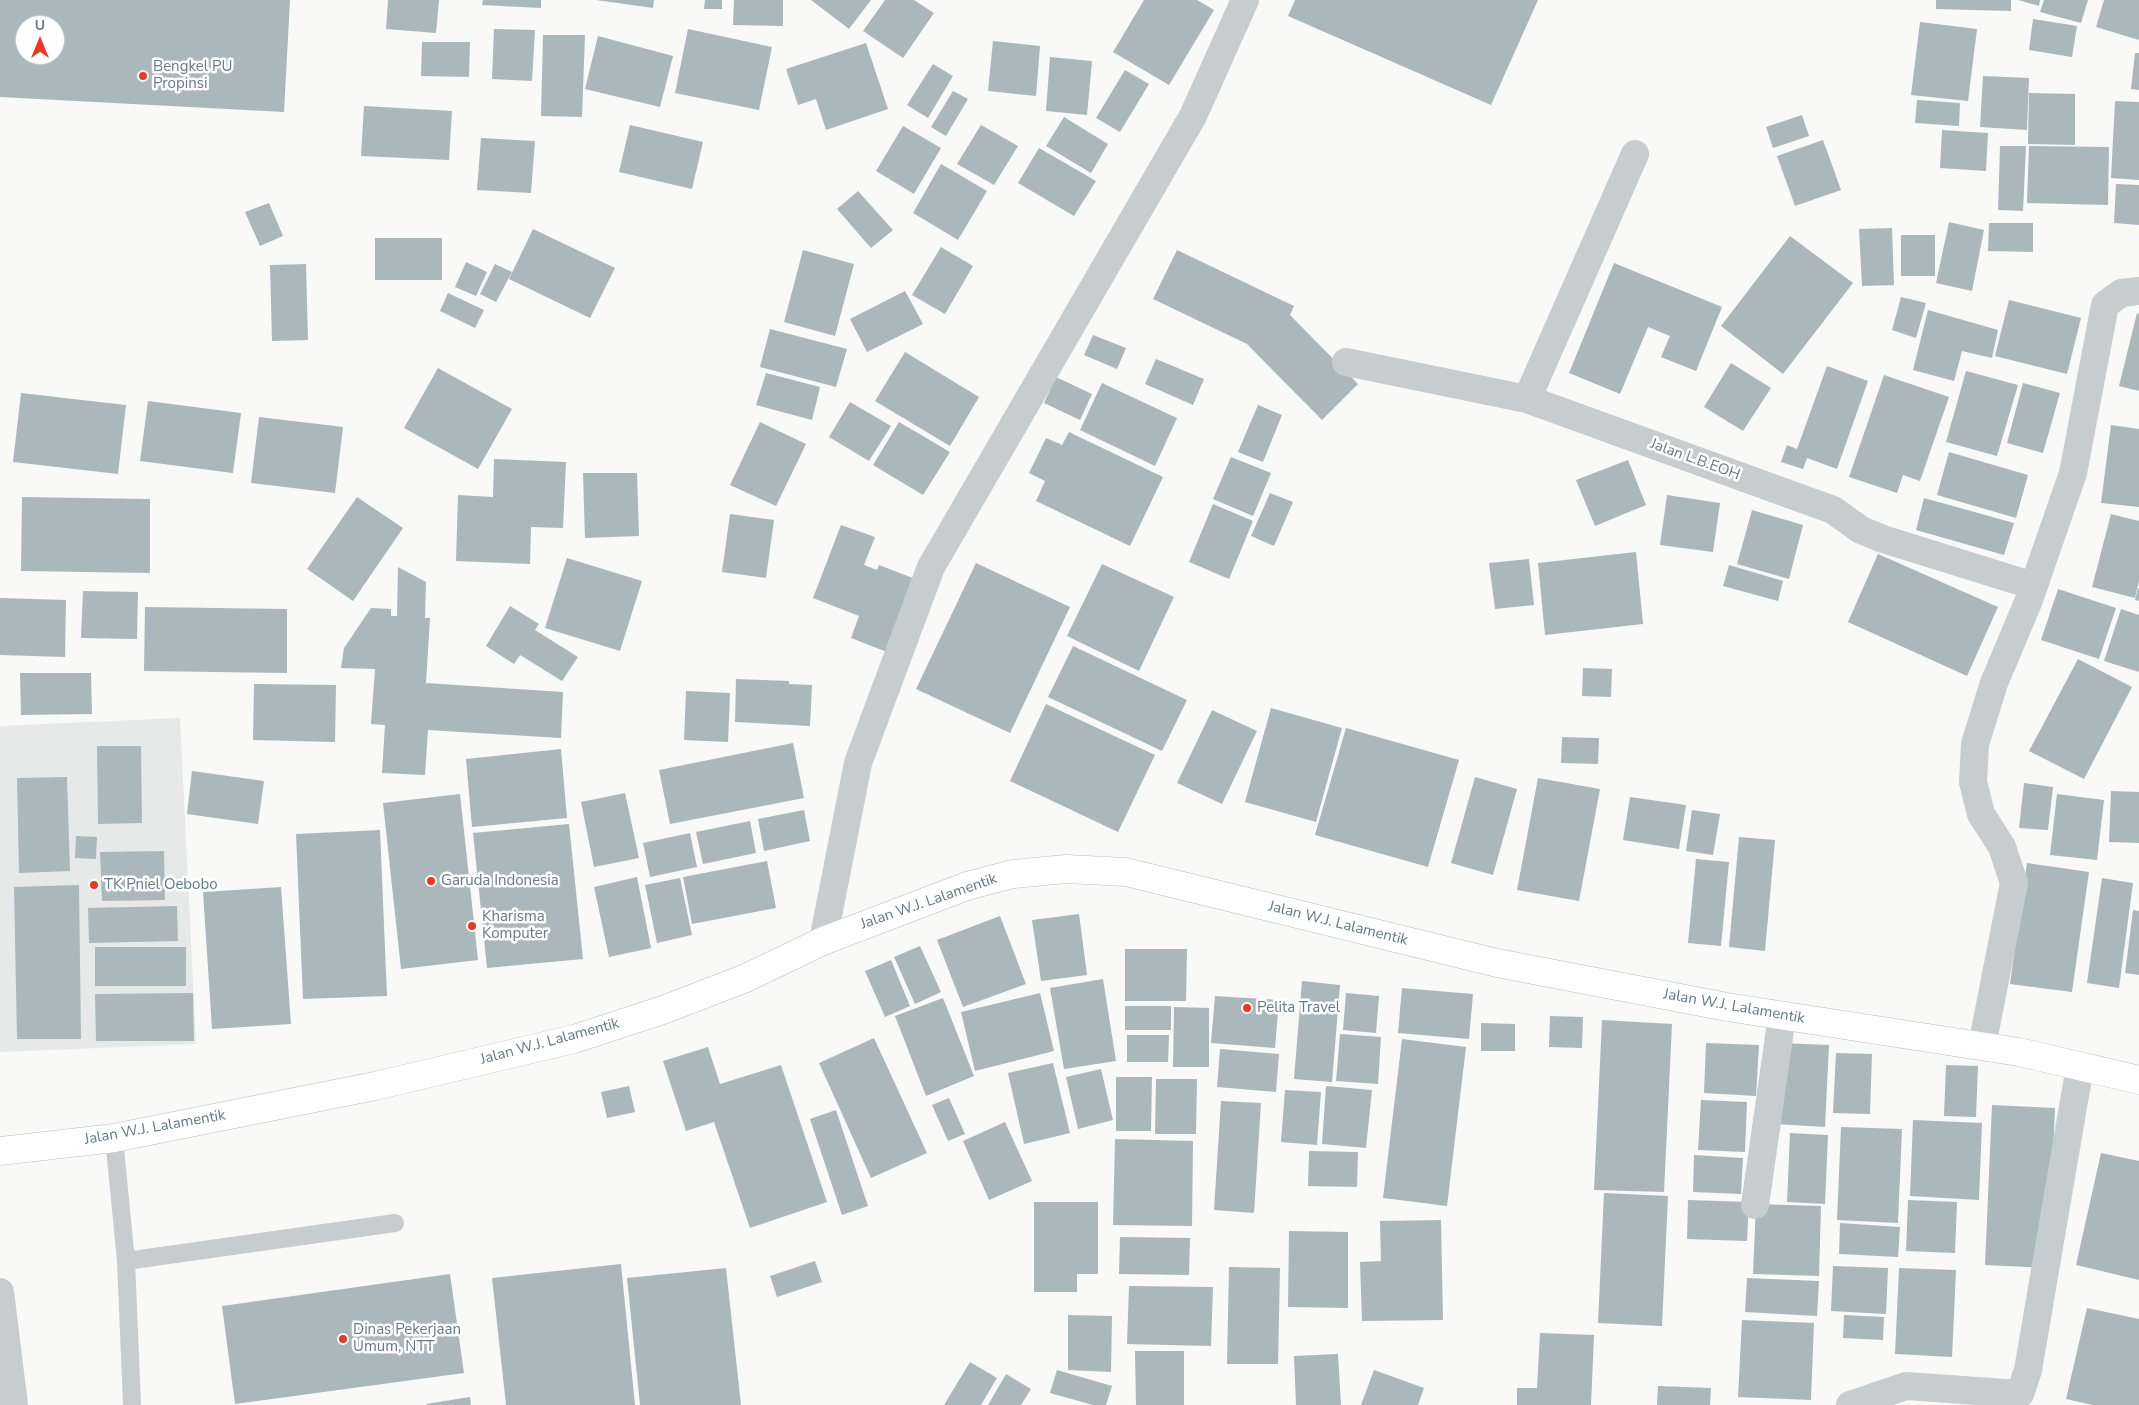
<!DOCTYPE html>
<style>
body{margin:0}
#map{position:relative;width:2139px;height:1405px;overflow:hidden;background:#f9f9f7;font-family:"Nunito Sans",sans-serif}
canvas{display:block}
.north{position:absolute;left:15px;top:15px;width:50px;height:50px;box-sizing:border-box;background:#fff;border:1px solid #c0cace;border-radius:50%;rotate:0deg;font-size:14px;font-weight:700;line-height:20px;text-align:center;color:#627a84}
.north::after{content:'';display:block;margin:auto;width:18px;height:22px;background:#f03520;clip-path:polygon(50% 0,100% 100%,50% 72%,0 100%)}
</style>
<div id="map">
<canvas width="2139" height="1405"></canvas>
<div class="north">U</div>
</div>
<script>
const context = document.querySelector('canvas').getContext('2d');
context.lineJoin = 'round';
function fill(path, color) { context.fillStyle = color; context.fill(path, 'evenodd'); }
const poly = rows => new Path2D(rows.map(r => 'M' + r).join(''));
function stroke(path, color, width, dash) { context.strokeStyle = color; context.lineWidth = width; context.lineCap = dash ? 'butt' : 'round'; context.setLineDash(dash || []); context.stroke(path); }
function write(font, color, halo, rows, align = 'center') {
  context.font = font + ' "Nunito Sans",sans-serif'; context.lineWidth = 5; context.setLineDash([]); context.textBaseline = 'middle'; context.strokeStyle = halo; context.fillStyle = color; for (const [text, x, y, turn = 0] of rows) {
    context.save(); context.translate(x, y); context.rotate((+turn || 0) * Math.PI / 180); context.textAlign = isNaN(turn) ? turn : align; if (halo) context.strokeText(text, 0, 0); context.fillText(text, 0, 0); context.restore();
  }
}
const built = poly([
 [180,718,196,1044,0,1052,0,726]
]);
const building = poly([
 [0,0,290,0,284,112,0,97],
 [25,25,55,25,55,55,25,55],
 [388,0,439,0,436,33,386,29],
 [483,0,541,0,541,8,482,5],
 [596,0,654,0,653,8],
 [705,0,722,0,722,9,704,9],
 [734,0,783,0,783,26,733,25],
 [811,0,871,0,849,29],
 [885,0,914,0,934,13,903,58,863,31],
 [1144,0,1197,0,1214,10,1169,85,1113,52],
 [1295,0,1538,0,1491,105,1288,16],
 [1936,0,2011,0,2011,11,1936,9],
 [2018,0,2040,0,2039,6],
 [2044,0,2088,0,2081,23,2040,12],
 [2104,0,2139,0,2139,40,2096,27],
 [2033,19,2077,26,2072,57,2029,50],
 [1920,22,1977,29,1968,101,1911,95],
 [494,29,535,30,532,81,492,79],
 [688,29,772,47,759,110,675,93],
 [543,35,585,35,582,117,541,116],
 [598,36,673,56,660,107,585,89],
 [993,41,1040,46,1036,96,988,91],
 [422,42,470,42,469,77,421,76],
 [866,43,888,109,826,130,816,99,798,105,786,69],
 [2135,53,2139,53,2139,90,2131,89],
 [1050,57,1092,61,1087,115,1046,111],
 [933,64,953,76,928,118,907,105],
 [1125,70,1149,84,1120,132,1096,118],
 [1983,76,2029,78,2027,130,1980,127],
 [953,91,968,99,946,136,931,127],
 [2029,93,2075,94,2075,145,2028,144],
 [1917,100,1960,103,1959,126,1915,123],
 [2115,101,2139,102,2139,180,2111,178],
 [364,106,452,111,449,160,361,156],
 [1802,115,1809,136,1773,148,1766,127],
 [1064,117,1108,144,1091,173,1046,146],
 [630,125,703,142,692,189,619,172],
 [981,125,1018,146,994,185,957,164],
 [903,126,941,148,914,194,876,171],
 [1942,130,1988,133,1986,171,1940,168],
 [481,138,535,141,531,193,477,190],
 [1823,140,1841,190,1795,206,1777,156],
 [2000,146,2026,146,2023,211,1998,210],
 [2029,146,2109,147,2108,205,2027,203],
 [1039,148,1096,181,1074,216,1018,183],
 [941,164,987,191,958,240,913,213],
 [2116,184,2139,185,2139,225,2114,223],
 [858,191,893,230,871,248,837,209],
 [269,203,283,236,260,246,245,212],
 [1949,222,1984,230,1972,291,1936,283],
 [1989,223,2033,223,2033,252,1988,251],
 [1892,228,1894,285,1862,286,1859,229],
 [533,229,615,268,590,318,509,279],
 [1901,235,1935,235,1935,276,1901,276],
 [1790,236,1853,283,1783,374,1721,326],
 [375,238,442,238,442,280,375,280],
 [941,247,973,266,945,314,912,295],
 [803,250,854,264,835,336,784,322],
 [1177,250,1294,306,1290,315,1358,384,1322,420,1247,344,1153,299],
 [466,262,487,272,476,296,455,287],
 [1614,263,1722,307,1696,371,1661,357,1670,336,1648,327,1620,394,1569,373],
 [306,264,308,340,272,341,270,265],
 [495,264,512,272,496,302,480,294],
 [905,291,923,324,867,352,850,319],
 [448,293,484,310,475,328,440,311],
 [1901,297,1926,303,1916,338,1892,330],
 [2009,300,2081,318,2067,374,1995,356],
 [1928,310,1998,330,1992,358,1962,351,1954,381,1913,370],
 [2137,313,2139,314,2139,391,2119,386],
 [770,329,847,349,836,387,760,367],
 [1093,335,1126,348,1117,369,1084,355],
 [905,352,979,397,950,446,875,401],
 [1156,359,1204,379,1193,405,1145,384],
 [1731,363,1771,388,1743,431,1704,407],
 [1827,366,1868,381,1837,469,1807,458,1803,469,1781,462,1787,445,1797,449],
 [438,368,512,409,478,469,404,428],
 [1966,371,2018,385,1997,456,1946,442],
 [766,373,820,387,812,420,756,405],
 [1884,375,1949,397,1920,481,1903,475,1897,493,1849,477],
 [1056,377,1092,394,1080,420,1044,403],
 [1102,383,1177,418,1155,466,1080,430],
 [2023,383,2060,393,2043,453,2007,443],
 [21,393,126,405,118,474,13,462],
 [148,401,241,413,233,473,140,461],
 [850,402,891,426,869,461,829,437],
 [1258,405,1282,415,1263,462,1238,452],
 [259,417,343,427,335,493,251,483],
 [760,422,806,444,776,506,730,485],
 [899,422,950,452,923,495,873,465],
 [2111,425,2139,429,2139,507,2101,503],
 [1069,432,1163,477,1130,546,1036,501,1045,481,1029,473,1046,438,1062,445],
 [1949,452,2028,475,2016,518,1937,495],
 [1231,457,1271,473,1253,516,1213,499],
 [494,459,566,462,563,528,531,527,530,564,456,561,458,495,493,497],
 [1628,460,1646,505,1595,526,1576,480],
 [583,473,637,473,639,536,585,538],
 [1270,493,1293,502,1274,546,1251,536],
 [1667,495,1720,503,1713,552,1660,545],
 [22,497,150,499,150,573,21,571],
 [357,497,403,528,353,601,307,569],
 [1924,498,2014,523,2004,555,1916,530],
 [1213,504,1253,521,1229,579,1189,562],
 [1752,510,1803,525,1789,579,1737,564],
 [730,514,774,520,766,578,722,572],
 [2111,514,2139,521,2139,581,2135,598,2092,587],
 [841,525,875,537,864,565,877,570,879,565,915,579,887,652,851,638,859,616,813,598],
 [1636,552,1643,624,1545,635,1538,563],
 [1878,554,1998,607,1967,676,1848,622],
 [567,558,642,581,620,651,545,628],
 [1529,559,1534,605,1495,609,1489,563],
 [976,563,1070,607,1010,733,916,689],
 [1102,564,1174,597,1139,671,1067,636],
 [1729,565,1783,581,1778,601,1723,586],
 [398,567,426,582,425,618,430,618,426,683,563,692,561,738,428,730,425,775,382,773,385,725,371,724,375,669,341,668,344,648,371,608,391,609,391,616,397,616],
 [2138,588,2139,588,2139,601,2135,600],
 [2058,589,2116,608,2099,659,2041,640],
 [83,591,138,592,137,639,81,638],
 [0,598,66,600,65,657,0,655],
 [510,606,539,624,535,630,578,657,562,681,520,655,514,664,486,646],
 [145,607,287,609,287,673,144,671],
 [2121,609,2139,615,2139,672,2104,661],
 [1073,646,1187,700,1162,751,1048,697],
 [2078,659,2132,687,2084,779,2029,751],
 [1583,668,1612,669,1611,697,1582,696],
 [20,673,91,673,92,714,21,715],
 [736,679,789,681,789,684,812,685,810,726,735,722],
 [254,684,336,685,335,742,253,740],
 [686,691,730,693,728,742,684,740],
 [1046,704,1155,755,1118,832,1010,781],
 [1271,708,1342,728,1316,822,1245,802],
 [1212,710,1257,731,1222,804,1177,783],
 [1346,728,1459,760,1428,867,1315,835],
 [1562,737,1599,738,1598,764,1561,763],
 [793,743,804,798,670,824,659,770],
 [97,746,141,746,142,823,98,824],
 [561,749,567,818,472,827,466,759],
 [192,771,264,781,258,824,187,814],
 [67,777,70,871,19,873,17,778],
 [1475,777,1517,789,1493,875,1451,863],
 [1538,778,1600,789,1579,901,1517,890],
 [2024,783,2053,787,2048,830,2019,828],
 [2111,791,2139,792,2139,843,2109,842],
 [625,793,639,858,594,867,581,802],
 [460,794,478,960,401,969,383,803],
 [2057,794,2104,800,2097,860,2050,855],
 [1630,797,1686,805,1679,849,1623,840],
 [804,810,810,841,764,851,758,819],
 [1692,810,1720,814,1713,855,1686,851],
 [750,821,756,853,703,864,696,832],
 [569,824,583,959,487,968,473,833],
 [380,830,387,996,303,999,296,834],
 [690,833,697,867,650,877,643,843],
 [76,836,97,837,96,859,75,858],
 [1739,837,1775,840,1765,951,1729,947],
 [164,851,165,900,102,901,100,852],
 [1696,859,1729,862,1721,946,1688,943],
 [767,861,776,908,692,924,683,877],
 [2027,863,2089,872,2072,992,2010,984],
 [637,877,651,948,609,957,594,887],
 [680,878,692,935,657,943,645,885],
 [2102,878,2133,883,2119,988,2087,983],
 [79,885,81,1039,17,1039,14,887],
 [281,887,291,1024,212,1029,203,892],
 [177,906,178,941,89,943,88,908],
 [2133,910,2139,911,2139,975,2125,973],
 [1079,914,1087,975,1041,981,1032,920],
 [1000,916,1026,984,963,1007,937,940],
 [920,946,941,992,915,1004,894,957],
 [95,947,186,947,186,986,95,986],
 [1125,949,1187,949,1186,1001,1125,1001],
 [891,960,910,1006,885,1017,865,971],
 [1103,979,1116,1061,1064,1069,1050,988],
 [1302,981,1340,985,1332,1082,1294,1079],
 [1402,988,1473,994,1469,1039,1398,1033],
 [193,993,194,1041,96,1041,95,994],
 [1040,993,1054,1051,975,1071,961,1012],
 [1346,993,1379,996,1376,1033,1343,1030],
 [1215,996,1279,1000,1275,1048,1211,1043],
 [943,998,974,1076,926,1096,895,1016],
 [1125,1006,1171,1006,1171,1030,1125,1030],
 [1174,1007,1209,1008,1209,1067,1173,1067],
 [1550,1016,1583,1017,1582,1048,1549,1047],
 [1602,1020,1672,1024,1664,1192,1594,1190],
 [1481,1023,1515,1024,1515,1051,1481,1051],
 [1340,1034,1381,1037,1378,1084,1336,1081],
 [1127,1035,1169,1035,1168,1062,1127,1062],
 [874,1038,927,1153,871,1178,819,1063],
 [1402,1039,1466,1047,1447,1206,1383,1198],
 [1706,1043,1759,1045,1756,1096,1704,1093],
 [1780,1043,1829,1045,1825,1127,1776,1124],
 [708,1047,720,1084,781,1065,827,1202,750,1228,714,1122,686,1131,663,1061],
 [1220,1049,1279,1054,1276,1092,1217,1087],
 [1836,1053,1872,1054,1870,1114,1833,1113],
 [1053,1063,1070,1133,1024,1144,1008,1073],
 [1946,1065,1978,1066,1976,1117,1944,1116],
 [1101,1069,1113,1120,1078,1129,1066,1077],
 [1116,1077,1152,1077,1151,1131,1116,1131],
 [1156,1079,1197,1079,1196,1134,1155,1134],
 [629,1086,635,1112,607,1118,601,1092],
 [1326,1086,1372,1090,1366,1148,1322,1144],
 [1285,1090,1321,1092,1317,1145,1281,1142],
 [949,1098,965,1134,948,1141,932,1105],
 [1701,1100,1747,1102,1745,1152,1698,1150],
 [1221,1101,1261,1103,1254,1213,1214,1210],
 [1992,1105,2055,1108,2048,1268,1985,1265],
 [836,1110,868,1206,842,1215,810,1119],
 [1913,1120,1982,1123,1979,1200,1910,1196],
 [1005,1122,1032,1181,989,1200,963,1141],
 [1841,1127,1902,1129,1898,1223,1837,1220],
 [1790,1133,1828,1135,1825,1204,1787,1202],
 [1115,1139,1193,1141,1192,1226,1113,1225],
 [1309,1151,1358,1152,1357,1187,1308,1186],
 [2101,1153,2139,1161,2139,1280,2076,1265],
 [1694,1155,1743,1158,1741,1194,1693,1192],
 [1604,1193,1668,1196,1662,1326,1598,1323],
 [1688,1200,1749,1202,1747,1241,1687,1239],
 [1908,1200,1957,1202,1955,1253,1906,1251],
 [1034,1202,1098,1202,1098,1274,1077,1274,1077,1292,1034,1292],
 [1756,1204,1821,1206,1819,1276,1753,1274],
 [1441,1220,1443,1320,1362,1321,1360,1262,1381,1261,1380,1221],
 [1840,1223,1900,1227,1898,1257,1839,1254],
 [1289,1231,1348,1232,1348,1308,1288,1307],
 [1120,1237,1190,1238,1189,1275,1119,1274],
 [815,1261,822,1282,777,1297,770,1276],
 [621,1264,635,1405,506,1405,492,1278],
 [1833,1266,1888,1268,1886,1314,1831,1311],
 [1229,1267,1280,1268,1278,1364,1227,1364],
 [726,1268,741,1405,640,1405,627,1278],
 [1899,1268,1956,1270,1952,1357,1895,1354],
 [450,1274,464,1373,235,1404,222,1306],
 [1747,1278,1819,1281,1817,1316,1745,1312],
 [1129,1286,1213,1287,1211,1346,1127,1344],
 [2087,1308,2139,1319,2139,1405,2093,1405,2066,1399],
 [1068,1315,1112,1316,1111,1372,1068,1370],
 [1844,1315,1884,1317,1883,1340,1843,1338],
 [1742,1320,1814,1323,1811,1400,1738,1397],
 [1540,1333,1594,1335,1591,1405,1517,1405,1517,1388,1537,1388],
 [1135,1351,1184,1351,1184,1405,1136,1405],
 [1338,1354,1341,1405,1296,1405,1294,1356],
 [970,1362,997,1378,981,1405,944,1405],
 [1057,1370,1112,1386,1106,1405,1093,1405,1050,1393],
 [1374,1370,1424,1388,1418,1405,1361,1405],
 [1006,1374,1031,1389,1021,1405,988,1405],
 [1658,1386,1711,1388,1710,1405,1657,1405],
 [470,1397,471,1405,427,1405,426,1404]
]);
const service = poly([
 [114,1138,126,1261,132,1405],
 [126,1261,395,1223]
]);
const minor = poly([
 [1346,362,1527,399,1833,510,1861,530,1883,539,2034,586],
 [1527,399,1635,154],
 [1982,1046,2014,883,2002,847,1981,814,1973,782,1975,744,1994,683,2029,600,2073,473,2105,305,2121,293,2139,291],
 [1755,1205,1782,1016],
 [0,1292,14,1405],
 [1850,1405,1906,1386,2020,1394,2028,1370,2080,1066]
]);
const tertiary = poly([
 [823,941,858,763,931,567,1193,116,1245,0]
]);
const primary = poly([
 [0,1151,114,1138,375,1086,574,1039,663,1010,746,978,823,941,967,886,1013,874,1066,869,1126,872,1497,963,1727,1007,2019,1052,2139,1080]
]);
const markers = [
 [143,76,5,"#f03520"],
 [431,881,5,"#f03520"],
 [94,885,5,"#f03520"],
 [472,926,5,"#f03520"],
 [1247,1008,5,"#f03520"],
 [343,1339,5,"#f03520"]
];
const poiNames = [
 ["Bengkel PU",153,67],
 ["Propinsi",153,84],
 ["Garuda Indonesia",441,881],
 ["TK Pniel Oebobo",104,885],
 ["Kharisma",482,917],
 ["Komputer",482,934],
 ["Pelita Travel",1257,1008],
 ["Dinas Pekerjaan",353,1330],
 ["Umum, NTT",353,1347]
];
const streetNames = [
 ["Jalan L.B.EOH",1695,460,20],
 ["Jalan W.J. Lalamentik",929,902,-19],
 ["Jalan W.J. Lalamentik",1338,924,14],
 ["Jalan W.J. Lalamentik",1734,1007,10],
 ["Jalan W.J. Lalamentik",550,1042,-15],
 ["Jalan W.J. Lalamentik",155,1128,-10]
];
fill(built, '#e7e9e8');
fill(building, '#aab7bb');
stroke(primary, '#b7bec1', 29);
stroke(service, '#c7cccf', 18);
stroke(minor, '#c7cccf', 28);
stroke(tertiary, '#c7cccf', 28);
stroke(primary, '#fff', 28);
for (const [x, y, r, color] of markers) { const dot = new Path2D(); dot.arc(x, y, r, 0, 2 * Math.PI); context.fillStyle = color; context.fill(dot); stroke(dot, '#fff', 2); }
write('15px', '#627a84', '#fff', poiNames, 'left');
write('15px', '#627a84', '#fff', streetNames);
</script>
